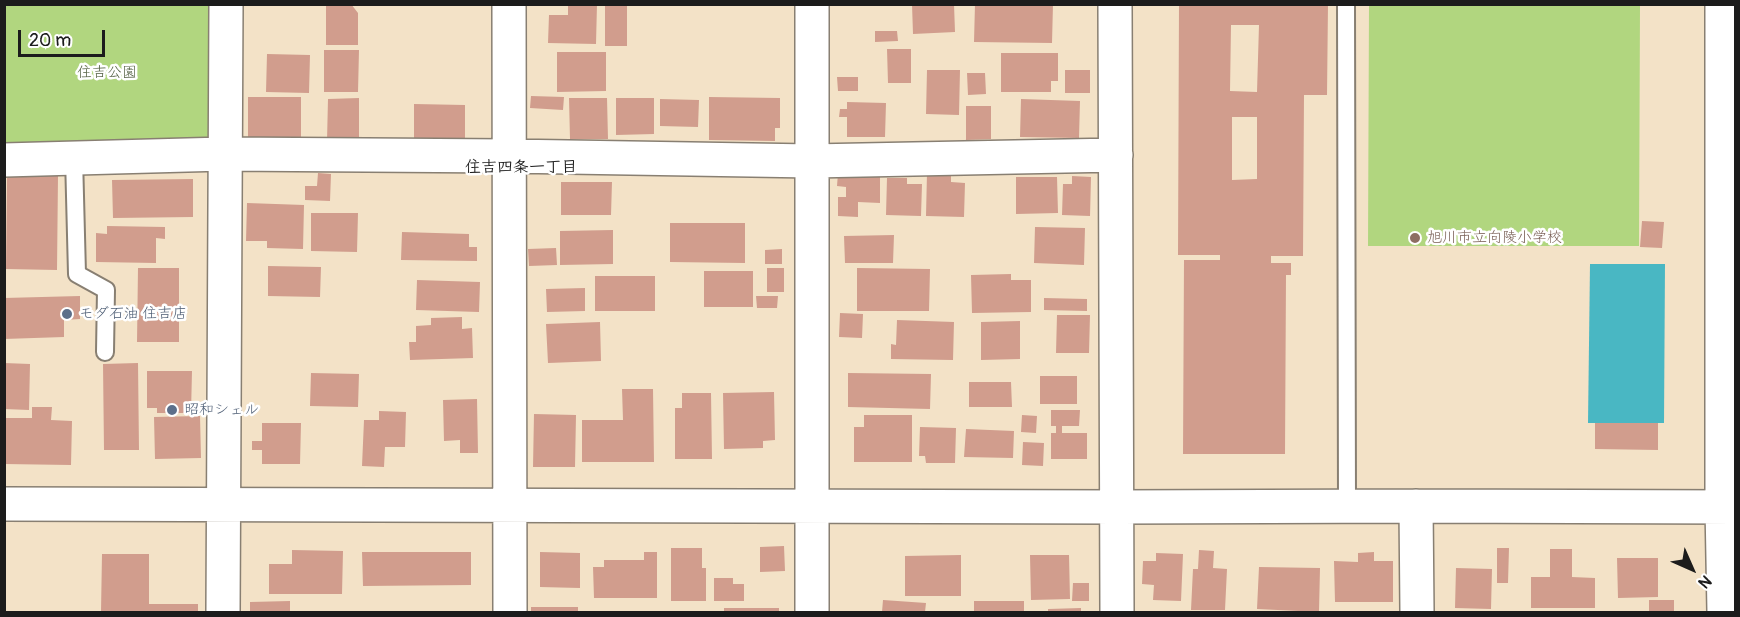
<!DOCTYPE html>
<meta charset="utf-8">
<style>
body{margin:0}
#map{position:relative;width:1740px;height:617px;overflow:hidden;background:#f3e2c7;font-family:Pangolin,sans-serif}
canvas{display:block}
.frame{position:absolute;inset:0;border:6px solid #1c1c1c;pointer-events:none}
.north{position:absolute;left:1662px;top:539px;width:60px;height:60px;-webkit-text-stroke:4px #fff;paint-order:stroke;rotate:135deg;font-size:16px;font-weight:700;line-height:24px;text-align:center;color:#1c1c1c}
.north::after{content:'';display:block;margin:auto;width:21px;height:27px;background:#1c1c1c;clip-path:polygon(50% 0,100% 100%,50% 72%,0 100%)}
.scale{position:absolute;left:18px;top:30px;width:87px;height:27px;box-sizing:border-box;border:3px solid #1c1c1c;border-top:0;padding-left:8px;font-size:18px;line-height:21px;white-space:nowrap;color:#1c1c1c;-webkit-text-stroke:4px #fff;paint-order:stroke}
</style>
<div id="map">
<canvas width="1740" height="617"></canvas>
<div class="frame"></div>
<div class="north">N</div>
<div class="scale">20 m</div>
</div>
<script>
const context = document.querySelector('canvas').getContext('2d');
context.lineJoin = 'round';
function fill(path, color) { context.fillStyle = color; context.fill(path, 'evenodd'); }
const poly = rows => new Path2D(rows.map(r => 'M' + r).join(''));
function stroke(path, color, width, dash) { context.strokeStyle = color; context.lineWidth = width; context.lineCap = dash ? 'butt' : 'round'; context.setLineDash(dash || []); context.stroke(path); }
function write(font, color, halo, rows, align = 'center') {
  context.font = font + ' Pangolin,"Klee One",sans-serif'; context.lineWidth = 5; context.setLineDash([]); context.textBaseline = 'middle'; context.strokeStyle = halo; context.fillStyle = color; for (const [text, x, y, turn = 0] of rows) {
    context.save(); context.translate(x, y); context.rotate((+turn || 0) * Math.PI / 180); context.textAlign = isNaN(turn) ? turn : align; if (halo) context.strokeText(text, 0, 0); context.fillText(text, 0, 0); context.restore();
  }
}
const green = poly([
 [4,5,210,5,209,142,5,142],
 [1369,5,1640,5,1639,246,1368,246]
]);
const water = poly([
 [1590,264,1665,264,1664,423,1588,423]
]);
const building = poly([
 [326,4,351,4,358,13,358,45,326,45],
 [568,4,597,4,596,44,548,43,549,15,568,15],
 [912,4,954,4,955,32,913,34],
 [975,4,1053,4,1052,43,974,42],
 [1179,4,1328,4,1327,95,1304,95,1303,256,1271,256,1271,263,1291,263,1291,275,1286,275,1285,454,1183,454,1184,260,1220,260,1220,255,1178,255],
 [1231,25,1259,25,1257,92,1230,91],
 [1232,117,1257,117,1257,179,1232,180],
 [605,5,627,6,627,46,605,46],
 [875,31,897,31,898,41,875,42],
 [887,49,911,49,911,83,888,83],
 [324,50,359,50,358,92,324,92],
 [557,52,606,52,606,91,557,92],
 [1001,53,1058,53,1058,81,1051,81,1051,92,1001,92],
 [267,54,310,55,309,93,266,92],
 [927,70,960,70,959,115,926,114],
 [1065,70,1090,70,1090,93,1065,93],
 [967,73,985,73,986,94,968,95],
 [837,77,858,77,858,91,838,91],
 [531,96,564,97,563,110,530,108],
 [248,97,301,97,301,142,248,142],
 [709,97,780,98,780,128,775,128,775,141,709,140],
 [359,98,359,141,327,141,328,99],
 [569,98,607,98,608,139,570,139],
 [616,98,654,98,654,134,616,135],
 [660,99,699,100,698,127,660,126],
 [1021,99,1080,101,1079,138,1020,137],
 [847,102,886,103,885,137,847,137,847,117,839,117,840,109,847,109],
 [414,104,465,105,465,141,414,141],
 [966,106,991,106,991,139,966,140],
 [318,173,331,174,330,201,305,200,305,186,317,186],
 [838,173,880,174,880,203,858,202,858,217,838,216,838,197,846,197,846,187,837,186],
 [927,173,951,174,951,182,965,183,964,217,926,216],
 [7,176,58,176,57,270,6,269],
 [1072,176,1091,177,1090,216,1062,215,1063,184,1072,184],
 [1016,177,1057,177,1058,213,1016,214],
 [887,178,907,178,907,184,922,184,921,216,886,215],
 [193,179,193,217,113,218,112,180],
 [561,182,612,182,611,215,561,215],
 [247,203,304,205,303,249,267,248,267,241,246,241],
 [311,213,358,213,357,252,311,251],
 [1642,221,1664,222,1662,248,1640,247],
 [670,223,745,223,745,263,670,262],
 [107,226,165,227,165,239,156,238,156,263,96,262,96,233,107,234],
 [1035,227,1085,228,1084,265,1034,263],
 [613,230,613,264,560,265,560,231],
 [402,232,469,234,469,247,477,247,477,261,401,260],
 [894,235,893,263,845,263,844,236],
 [556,248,557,265,529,266,528,249],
 [782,249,782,264,765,264,765,250],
 [268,266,321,267,320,297,268,296],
 [138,268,179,268,179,342,137,342],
 [767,268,784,268,784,292,767,292],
 [857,268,930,269,929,311,857,311],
 [704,271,753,271,753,307,704,307],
 [1011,274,1011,280,1031,280,1031,312,972,313,971,275],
 [595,276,655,276,655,311,595,311],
 [417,280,480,282,479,312,416,310],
 [585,288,585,311,547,312,546,289],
 [80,296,80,319,64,320,64,337,4,339,4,298],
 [756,296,778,296,777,308,757,308],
 [1044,298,1087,299,1087,311,1044,310],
 [840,313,863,314,862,338,839,337],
 [1057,315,1090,315,1089,353,1056,353],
 [462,317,462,329,472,328,473,358,410,360,409,342,416,342,416,326,431,325,431,318],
 [897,320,954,322,953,360,891,359,891,344,896,345],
 [1020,321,1020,359,981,360,981,322],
 [600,322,601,361,548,363,546,324],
 [4,363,30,364,29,410,4,409],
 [138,363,139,450,104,450,103,364],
 [147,371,192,371,191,413,157,413,157,408,147,408],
 [311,373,359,374,358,407,310,406],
 [848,373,931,374,930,409,848,407],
 [1040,376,1077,376,1077,404,1040,404],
 [969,382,1011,382,1012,407,969,407],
 [622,389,653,389,654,462,582,462,582,420,623,420],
 [774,392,775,440,763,441,763,448,724,449,723,393],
 [682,393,711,393,712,459,675,459,675,408,682,408],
 [477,399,478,453,460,453,460,440,444,441,443,400],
 [32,407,52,407,51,420,72,421,71,465,4,464,4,418,32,418],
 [1051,410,1080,410,1079,426,1062,426,1062,433,1087,433,1087,459,1051,459,1051,433,1056,433,1056,426,1051,426],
 [379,411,406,412,405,447,385,447,384,467,362,466,364,420,379,420],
 [534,414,576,415,575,467,533,467],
 [864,415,912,415,912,462,854,462,854,427,864,427],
 [1022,415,1037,416,1036,433,1021,432],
 [200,416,201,458,155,459,154,417],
 [262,423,301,423,300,464,262,464,262,450,252,450,252,441,262,441],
 [1595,423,1658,423,1658,450,1595,449],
 [920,427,956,428,955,463,926,463,925,456,919,456],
 [966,429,1014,431,1013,458,964,457],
 [1023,442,1044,443,1043,466,1022,465],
 [784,546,785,571,760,572,760,547],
 [671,548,702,548,702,568,706,568,706,601,671,601],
 [1497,548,1509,548,1508,583,1497,583],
 [1550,549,1572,549,1572,577,1595,578,1595,608,1531,608,1531,577,1550,577],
 [292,550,343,551,342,594,269,594,269,564,292,564],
 [1199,550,1214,551,1213,568,1227,569,1225,610,1191,610,1193,569,1198,569],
 [362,552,471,552,471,585,363,586],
 [540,552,580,553,580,588,540,587],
 [644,552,657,552,657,598,594,598,593,567,604,567,604,560,644,560],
 [1374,552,1374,561,1393,561,1393,602,1335,602,1334,561,1358,562,1358,553],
 [1156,553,1183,554,1181,601,1153,600,1154,585,1142,584,1143,561,1156,561],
 [102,554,149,554,149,604,198,604,198,612,101,612],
 [961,555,961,596,905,596,905,556],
 [1030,555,1069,555,1070,599,1031,600],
 [1617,558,1658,558,1658,597,1618,598],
 [1259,567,1320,568,1319,612,1257,609],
 [1456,568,1492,569,1491,609,1455,608],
 [714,578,733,578,733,584,744,584,744,601,714,601],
 [1073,583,1089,583,1089,601,1072,601],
 [883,600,926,603,925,612,882,612],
 [1649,600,1674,600,1674,611,1649,611],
 [290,601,290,612,250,612,250,602],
 [974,601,1024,601,1024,612,974,612],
 [531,607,578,607,578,612,531,612],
 [724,608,779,608,779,612,724,612],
 [1081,608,1081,612,1048,612,1048,609]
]);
const lane = poly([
 [1346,4,1347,506],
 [74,157,77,274,106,290,105,352]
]);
const street = poly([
 [509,4,510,612],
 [1115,4,1117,612],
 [1722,4,1722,507,1724,612],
 [4,160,224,154,508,156,812,161,1116,155],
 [4,504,1118,507,1416,506,1736,507],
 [1416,506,1417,612],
 [223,612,226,4],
 [812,612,812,4]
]);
const markers = [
 [1415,238,6,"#8d6e63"],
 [67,314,6,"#5c6f8a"],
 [172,410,6,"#5c6f8a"]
];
const parkNames = [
 ["住吉公園",107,73]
];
const educationNames = [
 ["旭川市立向陵小学校",1427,238]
];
const serviceNames = [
 ["モダ石油 住吉店",79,314],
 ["昭和シェル",184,410]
];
const neighbourhoodNames = [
 ["住吉四条一丁目",521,168]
];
fill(green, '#b1d67f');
fill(water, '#49b7c3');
fill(building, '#d19d8d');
stroke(lane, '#887f72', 20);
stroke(street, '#887f72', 36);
stroke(lane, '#fff', 16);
stroke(street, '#fff', 33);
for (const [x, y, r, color] of markers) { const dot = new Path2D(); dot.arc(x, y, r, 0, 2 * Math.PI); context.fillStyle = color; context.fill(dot); stroke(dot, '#fff', 2); }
write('15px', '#505d3f', '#fff', parkNames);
write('15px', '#785e54', '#fff', educationNames, 'left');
write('15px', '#4e5e75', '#fff', serviceNames, 'left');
write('bold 16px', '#1c1c1c', '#fff', neighbourhoodNames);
</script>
